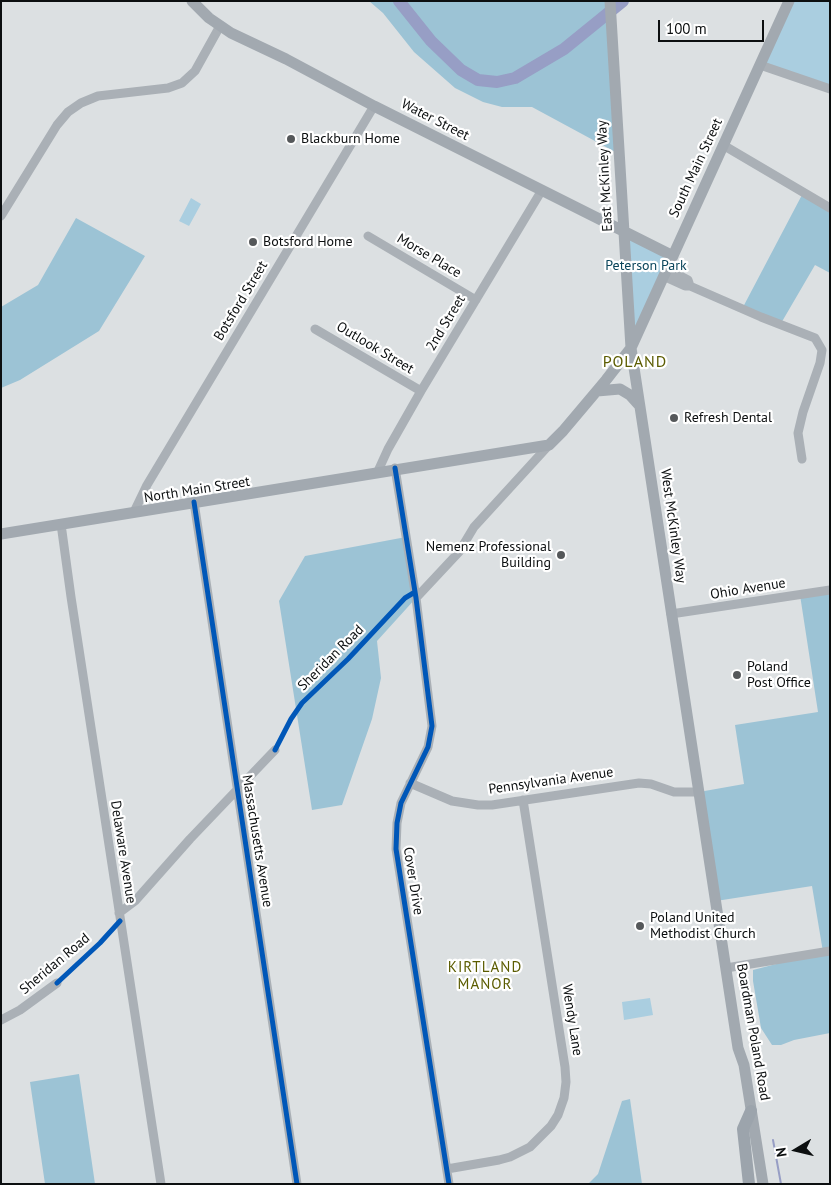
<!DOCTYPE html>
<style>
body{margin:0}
#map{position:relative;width:831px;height:1185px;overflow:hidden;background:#dce0e2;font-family:"PT Sans",sans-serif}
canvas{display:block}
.frame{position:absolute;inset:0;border:2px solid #0c0f10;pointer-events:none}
.north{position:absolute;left:771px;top:1125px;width:50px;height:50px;-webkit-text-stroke:4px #fff;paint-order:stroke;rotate:261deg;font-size:14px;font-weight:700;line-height:20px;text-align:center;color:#0c0f10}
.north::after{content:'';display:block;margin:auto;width:18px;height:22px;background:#0c0f10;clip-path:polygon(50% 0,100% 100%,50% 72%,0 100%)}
.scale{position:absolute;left:658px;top:20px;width:106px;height:22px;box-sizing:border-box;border:2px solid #0c0f10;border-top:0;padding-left:6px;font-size:15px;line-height:18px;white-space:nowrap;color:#0c0f10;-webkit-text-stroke:4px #fff;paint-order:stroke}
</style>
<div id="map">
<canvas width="831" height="1185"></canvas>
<div class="frame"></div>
<div class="north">N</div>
<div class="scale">100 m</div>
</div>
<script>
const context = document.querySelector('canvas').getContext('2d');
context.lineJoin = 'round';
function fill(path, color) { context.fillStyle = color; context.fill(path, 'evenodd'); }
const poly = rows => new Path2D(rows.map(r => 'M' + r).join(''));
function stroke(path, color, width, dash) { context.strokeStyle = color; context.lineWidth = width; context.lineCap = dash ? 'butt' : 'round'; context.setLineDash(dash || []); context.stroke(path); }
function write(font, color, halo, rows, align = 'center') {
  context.font = font + ' "PT Sans",sans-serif'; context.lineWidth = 4.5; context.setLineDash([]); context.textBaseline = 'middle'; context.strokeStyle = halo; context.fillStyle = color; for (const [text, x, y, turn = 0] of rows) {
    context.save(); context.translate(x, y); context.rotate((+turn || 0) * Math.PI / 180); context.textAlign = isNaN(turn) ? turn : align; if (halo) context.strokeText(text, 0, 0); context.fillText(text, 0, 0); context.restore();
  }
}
const green = poly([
 [789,1,830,1,830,89,760,65],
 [191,198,201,204,189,226,179,221],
 [624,231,673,256,631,348],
 [650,998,653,1015,624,1020,622,1002]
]);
const forest = poly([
 [369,1,623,1,610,12,619,154,532,107,502,107,483,102,455,88,414,52,383,13],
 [803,193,830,208,830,273,815,265,780,325,742,309],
 [76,218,145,256,99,331,20,380,1,388,1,307,38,285],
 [406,537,416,598,377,641,381,678,372,719,342,805,312,810,279,601,305,556],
 [830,590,830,1033,794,1040,781,1045,772,1045,761,1028,753,981,753,970,823,952,812,886,716,901,699,792,744,784,735,725,818,712,800,595],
 [79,1074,95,1184,45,1184,30,1082],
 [630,1099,642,1184,588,1184,598,1174,622,1101]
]);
const stream = poly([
 [773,1140,781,1184]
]);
const river = poly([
 [399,1,431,41,461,70,478,80,497,82,515,78,564,49,623,1]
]);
const minor = poly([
 [760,65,830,89],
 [723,145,830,208],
 [1,216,57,125,68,112,81,103,98,96,168,88,182,83,195,71,220,26],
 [368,236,476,300],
 [667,269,688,280,690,286],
 [663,276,685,286,690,286,761,317,815,338,822,350,820,363,803,412,798,433,802,459],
 [315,329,421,391],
 [395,468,416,598,432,726,428,747,401,803,397,823,396,849,449,1184],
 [378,471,388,449,421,391,542,190],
 [194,502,297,1184],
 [134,512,147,485,374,106],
 [61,524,71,597,161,1184],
 [416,598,459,552,474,527,549,445],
 [671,614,830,590],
 [410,783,452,801,478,805,492,805,639,783,651,784,674,792,699,792],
 [119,913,135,901,190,839,275,750],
 [726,968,830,951],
 [1,1020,20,1010,57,983],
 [447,1169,499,1160,510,1157,530,1147,551,1126,558,1115,564,1098,566,1082,565,1067,523,800]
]);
const major = poly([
 [192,1,209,18,231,33,286,59,374,106,673,256],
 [610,1,631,348,738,1048,744,1065,763,1184],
 [597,391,620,389,630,395,639,405],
 [1,534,549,445,563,431,606,380,631,348,789,1]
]);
const highway = poly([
 [749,1184,743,1129,751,1111]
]);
const cycleway = poly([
 [395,468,416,598,432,726,428,747,401,803,397,823,396,849,449,1184],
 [194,502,297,1184],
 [275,750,291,719,302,703,348,659,405,598,415,592],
 [57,983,100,943,120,921]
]);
const markers = [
 [291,139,5,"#55585a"],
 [253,242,5,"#55585a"],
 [674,418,5,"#55585a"],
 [561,555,5,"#55585a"],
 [737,675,5,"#55585a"],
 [640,926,5,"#55585a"]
];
const streetNames = [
 ["Water Street",435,120,27],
 ["South Main Street",696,168,-65],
 ["East McKinley Way",605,176,-93],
 ["Morse Place",429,256,31],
 ["Botsford Street",241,301,-59],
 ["2nd Street",446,323,-59],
 ["Outlook Street",375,348,31],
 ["North Main Street",197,490,-9],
 ["West McKinley Way",673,526,82],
 ["Ohio Avenue",748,589,-9],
 ["Sheridan Road",331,658,-45],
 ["Pennsylvania Avenue",551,781,-8],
 ["Massachusetts Avenue",257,841,81],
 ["Delaware Avenue",123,852,81],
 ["Cover Drive",413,881,81],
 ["Sheridan Road",55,964,-40],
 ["Wendy Lane",572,1020,81],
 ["Boardman Poland Road",753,1032,80]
];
const poiNames = [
 ["Blackburn Home",301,139],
 ["Botsford Home",263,242],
 ["Refresh Dental",684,418],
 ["Nemenz Professional",551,547,"right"],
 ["Building",551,563,"right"],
 ["Poland",747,667],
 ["Post Office",747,683],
 ["Poland United",650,918],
 ["Methodist Church",650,934]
];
const parkNames = [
 ["Peterson Park",646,266]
];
const neighbourhoodNames = [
 ["KIRTLAND",485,968],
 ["MANOR",485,985]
];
const quarterNames = [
 ["POLAND",635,362]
];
fill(green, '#aacee0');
fill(forest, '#9cc3d5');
stroke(stream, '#979ec5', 2);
stroke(river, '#979ec5', 12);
stroke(minor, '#aab0b6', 9);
stroke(major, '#a2a9b0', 11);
stroke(highway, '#9ca4ac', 12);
stroke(cycleway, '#0057b8', 5);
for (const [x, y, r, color] of markers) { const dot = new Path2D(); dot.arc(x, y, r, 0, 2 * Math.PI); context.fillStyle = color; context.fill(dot); stroke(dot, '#fff', 2); }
write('14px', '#0c0f10', '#fff', streetNames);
write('14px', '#0c0f10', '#fff', poiNames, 'left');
write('14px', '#0a455b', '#fff', parkNames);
context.letterSpacing = '1px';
write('15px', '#5b5c01', '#fff', neighbourhoodNames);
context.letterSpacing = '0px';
context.letterSpacing = '1px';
write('16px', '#5b5c01', '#fff', quarterNames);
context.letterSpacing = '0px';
</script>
